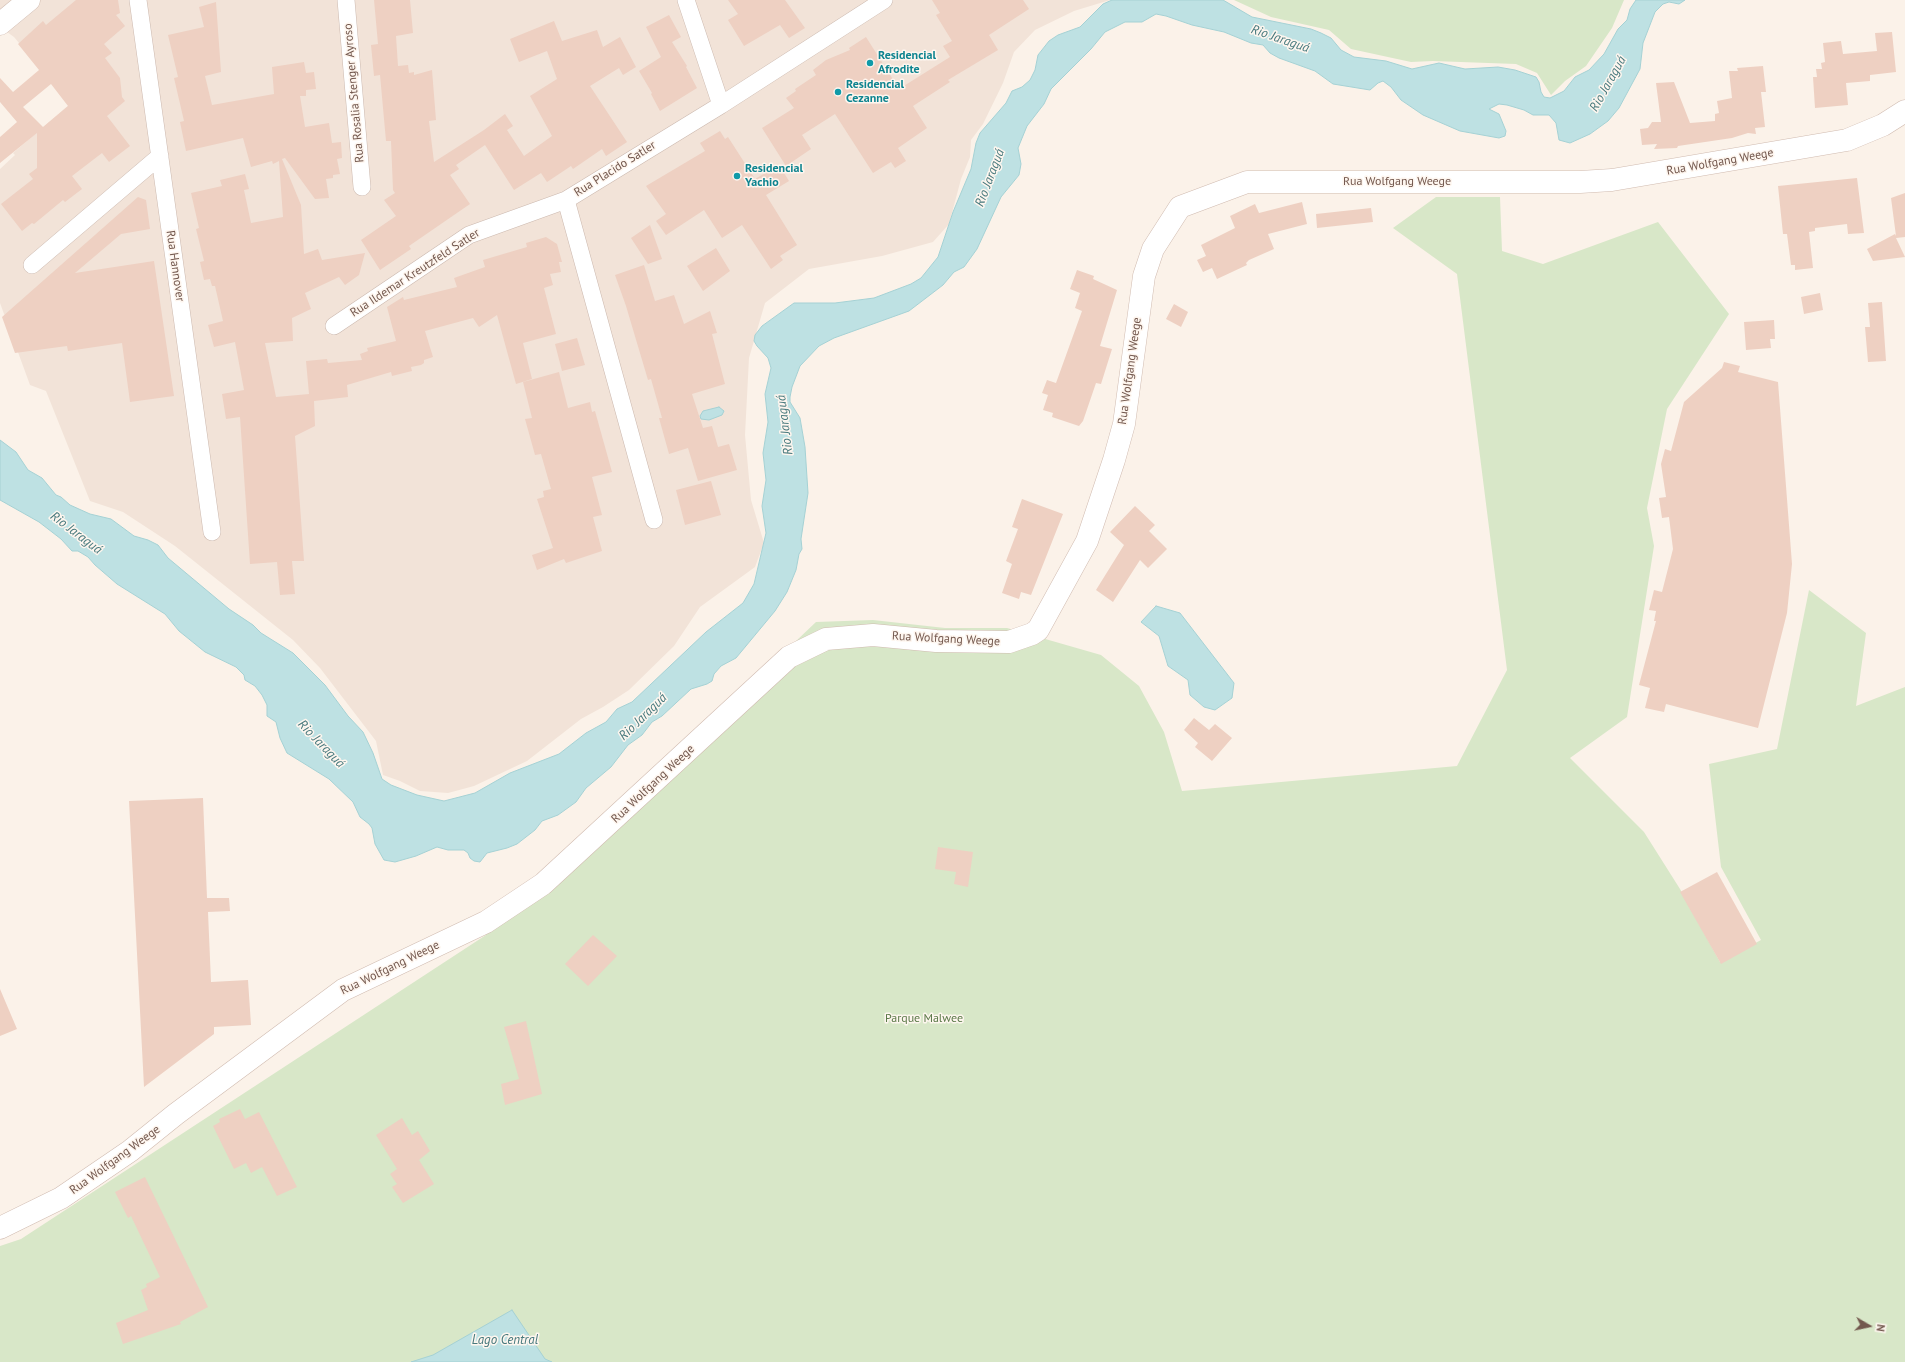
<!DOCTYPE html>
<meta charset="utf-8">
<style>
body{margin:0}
#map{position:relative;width:1905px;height:1362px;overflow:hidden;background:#fbf2e9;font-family:"PT Sans",sans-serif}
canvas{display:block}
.north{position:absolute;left:1849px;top:1306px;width:40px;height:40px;-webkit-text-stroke:3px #fef6ef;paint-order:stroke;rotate:99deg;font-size:11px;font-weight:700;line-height:16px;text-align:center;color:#73584e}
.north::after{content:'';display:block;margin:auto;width:14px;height:18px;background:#73584e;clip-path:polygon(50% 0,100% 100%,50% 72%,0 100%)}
</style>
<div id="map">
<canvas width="1905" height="1362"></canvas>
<div class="north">N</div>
</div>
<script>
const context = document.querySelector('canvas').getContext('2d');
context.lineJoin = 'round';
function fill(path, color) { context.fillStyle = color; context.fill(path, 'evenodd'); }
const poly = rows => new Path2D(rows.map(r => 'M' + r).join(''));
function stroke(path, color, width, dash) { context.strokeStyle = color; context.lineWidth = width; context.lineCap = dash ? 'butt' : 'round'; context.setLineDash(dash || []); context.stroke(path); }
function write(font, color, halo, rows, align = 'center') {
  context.font = font + ' "PT Sans",sans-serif'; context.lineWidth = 3; context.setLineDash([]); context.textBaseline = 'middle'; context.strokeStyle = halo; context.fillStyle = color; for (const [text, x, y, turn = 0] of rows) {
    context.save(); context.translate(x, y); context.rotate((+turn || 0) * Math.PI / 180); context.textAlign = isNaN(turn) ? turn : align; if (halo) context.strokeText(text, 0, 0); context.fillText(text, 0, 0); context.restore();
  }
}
const residential = poly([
 [0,0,1110,0,1074,11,1035,30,1014,52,1003,83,983,124,971,140,970,157,961,179,949,224,933,242,882,256,809,269,765,303,749,358,745,435,751,500,764,543,755,567,700,607,674,646,629,690,603,707,581,719,527,761,474,786,448,793,420,791,400,781,383,775,376,741,320,668,293,640,175,546,123,512,90,501,46,391,30,385,0,303,0,169,15,155,13,153,70,104,14,37,0,27]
]);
const green = poly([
 [1234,0,1624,0,1612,28,1586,66,1565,81,1551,95,1537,73,1516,64,1433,61,1411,62,1351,49,1329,30,1271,17],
 [1436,197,1500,197,1502,251,1543,264,1658,222,1729,314,1667,409,1647,508,1654,546,1627,717,1570,758,1644,832,1680,889,1720,962,1761,940,1721,867,1709,764,1777,749,1809,590,1866,633,1856,706,1905,687,1905,1362,0,1362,0,1246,21,1239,486,935,472,919,547,878,816,622,873,620,945,628,1007,628,1101,655,1139,686,1164,732,1182,791,1457,766,1507,670,1457,274,1393,228]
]);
const water = poly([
 [1112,0,1223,0,1252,17,1311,29,1321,33,1331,38,1341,50,1354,57,1386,61,1412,69,1439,63,1465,69,1498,67,1515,70,1536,77,1539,82,1541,92,1544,97,1550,98,1564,91,1575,77,1589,70,1604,54,1618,29,1627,20,1630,9,1636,0,1685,0,1679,4,1669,2,1663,4,1655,12,1643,43,1640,69,1619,108,1608,121,1590,134,1570,143,1559,140,1556,123,1549,115,1533,115,1524,110,1507,105,1499,104,1489,109,1499,114,1506,131,1505,136,1499,138,1460,131,1423,115,1401,100,1391,87,1383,81,1378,83,1370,90,1333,84,1315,71,1279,58,1270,53,1263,45,1251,43,1224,32,1192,25,1166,16,1156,14,1142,22,1125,22,1105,32,1091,49,1051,89,1044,104,1027,126,1018,148,1021,164,1019,175,1001,197,977,249,964,267,954,272,943,285,909,311,834,338,819,346,800,366,792,387,790,397,790,402,800,418,805,447,808,493,801,539,802,549,799,554,796,570,787,592,775,611,736,658,721,666,714,674,712,681,707,684,691,689,662,716,652,722,642,735,628,745,611,767,586,788,576,802,558,815,542,821,535,830,517,844,507,848,487,853,480,862,474,861,470,858,468,853,464,850,448,850,437,847,416,856,395,862,384,860,375,844,372,828,369,824,360,817,353,802,329,779,287,753,280,738,276,722,267,716,267,705,262,695,255,686,245,680,244,675,236,667,205,652,179,631,165,614,117,584,95,565,88,557,78,551,72,551,61,539,39,522,0,500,0,440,16,452,28,470,42,478,56,495,61,497,70,505,90,514,111,519,134,536,148,540,158,545,168,558,229,609,253,625,261,633,293,653,325,685,348,716,363,732,373,753,382,779,391,785,417,795,444,801,475,793,510,773,559,754,586,733,606,722,617,709,632,702,706,632,743,603,754,584,766,533,762,506,766,480,763,453,768,422,765,394,771,368,768,358,757,346,754,341,755,335,762,326,794,303,835,303,874,298,911,284,921,278,938,257,953,212,971,169,976,143,980,133,1006,103,1012,91,1022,87,1030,80,1035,70,1038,55,1049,41,1058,35,1080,27,1103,4,1112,0],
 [719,407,724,411,722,415,709,420,701,419,700,416,703,411,719,407],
 [1156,606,1180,613,1234,683,1232,698,1215,710,1204,707,1190,695,1188,680,1168,666,1159,636,1141,622,1156,606],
 [512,1310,545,1359,552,1362,411,1362,433,1355,512,1310]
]);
const building = poly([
 [76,0,118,0,120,13,116,15,125,26,104,44,112,53,105,58,120,78,122,97,125,101,107,116,130,146,109,162,102,153,72,176,82,189,65,202,63,200,34,224,32,223,22,231,1,204,33,179,29,174,37,168,37,133,0,163,0,137,17,122,0,102,0,78,13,92,39,70,18,44,43,21,46,25],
 [51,84,68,106,43,127,23,107],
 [374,0,410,0,413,33,396,36,398,66,408,65,409,73,414,72,414,75,432,70,436,120,429,121,434,162,484,130,505,114,513,126,507,130,524,156,552,136,530,96,557,79,547,51,519,62,510,39,554,21,562,41,597,30,603,47,620,37,636,67,623,75,619,68,590,86,627,142,606,156,602,149,573,169,571,166,547,182,541,173,514,190,485,145,456,165,459,169,450,175,470,204,409,246,411,249,380,270,361,240,396,216,384,200,395,193,393,190,391,141,386,141,380,75,374,76,371,45,378,44],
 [728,0,785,0,805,28,789,38,780,25,744,46,728,20,738,14],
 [932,0,1023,0,1029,9,989,35,998,50,948,80,950,82,913,106,927,128,898,148,906,161,895,168,891,162,873,173,835,114,802,135,811,149,786,166,762,128,794,108,786,98,796,91,795,89,816,75,813,70,826,60,850,50,849,48,866,37,899,89,950,57,943,46,952,41,936,15,940,13],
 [216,2,221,72,205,76,212,105,274,94,272,67,304,62,306,73,314,72,316,89,306,90,306,96,300,96,305,127,329,123,332,143,341,142,342,158,337,159,340,174,333,175,333,178,326,179,329,198,315,199,285,158,282,159,301,205,304,254,318,249,322,260,365,253,359,275,345,285,339,277,305,293,311,309,292,318,293,341,265,343,276,397,309,394,306,361,327,359,328,363,362,360,360,354,368,351,367,348,396,341,387,307,403,297,404,300,457,287,454,278,485,267,483,260,527,247,526,243,546,237,557,244,562,262,559,262,561,272,550,274,553,285,544,288,556,334,523,343,532,379,516,384,497,315,479,327,473,318,425,331,433,357,424,360,424,363,421,365,411,367,412,371,392,376,391,372,347,385,348,397,314,401,315,426,295,436,304,561,292,561,295,594,280,595,277,562,250,564,240,417,226,419,222,394,244,390,235,342,214,347,208,325,223,321,215,286,212,286,210,279,204,280,200,262,204,261,196,229,199,228,191,193,222,186,220,180,245,174,249,189,244,190,251,223,283,217,279,161,273,164,272,161,251,167,243,138,186,151,180,122,184,121,174,78,178,77,168,35,204,27,199,7],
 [669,15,681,37,672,42,687,66,686,67,697,88,660,111,651,94,652,93,639,71,661,57,646,27],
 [1892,32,1896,72,1870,75,1870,81,1846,83,1848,105,1815,108,1813,77,1817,77,1816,69,1822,69,1821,63,1825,62,1823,43,1841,41,1843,54,1877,51,1875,33],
 [1763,66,1766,92,1761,92,1765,127,1755,128,1756,134,1748,133,1732,138,1678,146,1677,148,1654,149,1657,144,1642,145,1640,129,1648,128,1652,122,1661,122,1656,83,1674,82,1690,123,1715,121,1715,114,1719,113,1717,101,1732,98,1729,71,1738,71,1737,68],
 [720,131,725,139,728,137,755,179,779,165,789,181,766,195,797,245,780,256,783,260,771,269,742,225,722,238,704,210,666,235,656,221,666,214,646,186,705,151,700,143],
 [1857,178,1864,233,1848,234,1847,224,1815,228,1815,231,1809,232,1813,268,1795,270,1795,265,1791,265,1787,234,1783,234,1778,186],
 [1905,193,1905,237,1896,238,1905,257,1873,261,1867,249,1895,234,1896,236,1891,198],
 [138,197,146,200,150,229,121,234,75,273,154,261,174,396,130,402,122,343,68,351,67,346,15,353,2,317],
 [1302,202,1307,224,1268,234,1274,249,1249,260,1246,263,1247,265,1217,279,1212,268,1203,272,1197,260,1206,256,1201,245,1235,228,1230,216,1255,204,1259,213],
 [1371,208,1373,222,1317,228,1316,214],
 [650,225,662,259,648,264,631,238],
 [716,248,730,271,703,291,687,266],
 [644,265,655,301,674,295,684,324,710,311,717,333,712,334,725,384,692,394,703,428,712,426,718,447,729,444,737,470,698,481,688,448,669,454,659,418,662,418,651,379,648,380,626,306,615,275],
 [1077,270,1094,276,1093,279,1117,290,1100,346,1112,349,1101,384,1096,383,1083,421,1079,426,1052,417,1053,413,1043,410,1048,395,1042,393,1047,380,1056,383,1082,311,1075,308,1080,293,1070,289],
 [1820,293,1823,310,1804,314,1801,297],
 [1882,302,1886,361,1868,362,1865,327,1870,327,1868,303],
 [1174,304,1188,312,1181,327,1166,319],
 [1774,320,1775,339,1770,339,1771,348,1746,350,1744,322],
 [577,338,585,365,562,371,555,344],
 [1724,362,1740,366,1738,372,1778,382,1792,564,1787,613,1758,728,1666,704,1664,712,1645,708,1650,688,1639,685,1656,621,1654,621,1656,611,1649,610,1654,590,1662,592,1673,549,1669,517,1662,518,1659,498,1666,497,1661,464,1665,449,1671,451,1684,402,1722,368],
 [559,372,568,408,590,402,592,412,595,411,612,472,592,477,602,515,593,517,602,551,566,563,564,559,537,570,532,555,553,548,537,499,544,497,543,491,551,489,541,454,535,455,525,419,532,418,523,382],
 [711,481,721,515,685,525,676,490],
 [1022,499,1063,514,1031,595,1021,592,1019,599,1002,593,1012,564,1006,561,1018,529,1012,527],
 [1135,506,1155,525,1149,531,1167,549,1148,568,1140,560,1113,602,1096,590,1124,545,1110,532],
 [1194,718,1209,730,1215,724,1232,738,1212,761,1195,747,1198,743,1184,730],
 [203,798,207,898,229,898,230,911,208,912,211,982,248,980,251,1025,214,1027,214,1034,144,1087,129,801],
 [938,847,973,852,968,887,954,884,956,872,935,869],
 [1717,872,1757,944,1721,964,1680,892],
 [593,935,617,956,588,986,565,964],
 [0,989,17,1029,0,1036],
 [526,1021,542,1094,505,1105,501,1084,519,1079,504,1027],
 [240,1109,245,1119,259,1112,297,1187,277,1196,262,1167,251,1173,246,1163,234,1169,213,1126,220,1122,219,1119],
 [402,1118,412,1135,418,1131,430,1151,419,1160,434,1184,403,1203,392,1187,397,1184,390,1174,397,1169,376,1135],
 [145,1177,208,1307,180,1322,181,1324,123,1344,116,1323,148,1310,141,1290,147,1287,146,1284,160,1277,131,1216,128,1218,115,1192]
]);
const street = poly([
 [138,0,212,532],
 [346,0,362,187],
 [686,0,721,105],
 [32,265,160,156],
 [334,326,469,235,566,200],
 [654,520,566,200,721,105,884,0]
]);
const secondary = poly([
 [0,24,29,0],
 [0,1228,61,1198,130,1151,176,1114,343,990,486,922,543,884,789,657,826,639,873,635,936,641,1009,642,1032,634,1038,630,1087,541,1114,460,1124,424,1144,276,1153,249,1180,207,1247,182,1580,182,1612,180,1847,140,1883,125,1905,111]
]);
const markers = [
 [870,63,4,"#0f9aa8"],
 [838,92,4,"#0f9aa8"],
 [737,176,4,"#0f9aa8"]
];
const cultureNames = [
 ["Residencial",878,56],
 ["Afrodite",878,70],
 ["Residencial",846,85],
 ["Cezanne",846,99],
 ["Residencial",745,169],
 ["Yachio",745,183]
];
const streetNames = [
 ["Rua Rosalia Stenger Ayroso",354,93,-95],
 ["Rua Wolfgang Weege",1720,162,-10],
 ["Rua Placido Satler",615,169,-32],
 ["Rua Wolfgang Weege",1397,182],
 ["Rua Hannover",175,266,82],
 ["Rua Ildemar Kreutzfeld Satler",415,273,-33],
 ["Rua Wolfgang Weege",1130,371,-82],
 ["Rua Wolfgang Weege",946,639,3],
 ["Rua Wolfgang Weege",653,784,-43],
 ["Rua Wolfgang Weege",390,968,-26],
 ["Rua Wolfgang Weege",115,1160,-36]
];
const parkNames = [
 ["Parque Malwee",924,1019]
];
const waterNames = [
 ["Rio Jaraguá",1280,39,19],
 ["Rio Jaraguá",1608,84,-61],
 ["Rio Jaraguá",990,178,-69],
 ["Rio Jaraguá",785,425,-97],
 ["Rio Jaraguá",76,533,37],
 ["Rio Jaraguá",643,717,-44],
 ["Rio Jaraguá",321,744,46],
 ["Lago Central",505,1340]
];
fill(residential, '#f2e3d8');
fill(green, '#d8e7c8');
fill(water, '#bee1e3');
stroke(water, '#a5d1d4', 1);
fill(building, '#eed0c2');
stroke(street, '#ccb9af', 18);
stroke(secondary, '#d0bbb0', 23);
stroke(street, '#fff', 17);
stroke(secondary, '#fff', 22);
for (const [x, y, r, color] of markers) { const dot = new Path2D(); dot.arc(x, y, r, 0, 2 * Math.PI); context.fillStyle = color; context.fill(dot); stroke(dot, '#fef6ef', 1.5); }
write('bold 12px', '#0d838f', '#fef6ef', cultureNames, 'left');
write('12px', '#73584e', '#fef6ef', streetNames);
write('12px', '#5a7847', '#fef6ef', parkNames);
write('italic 13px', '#47797d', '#fef6ef', waterNames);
</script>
